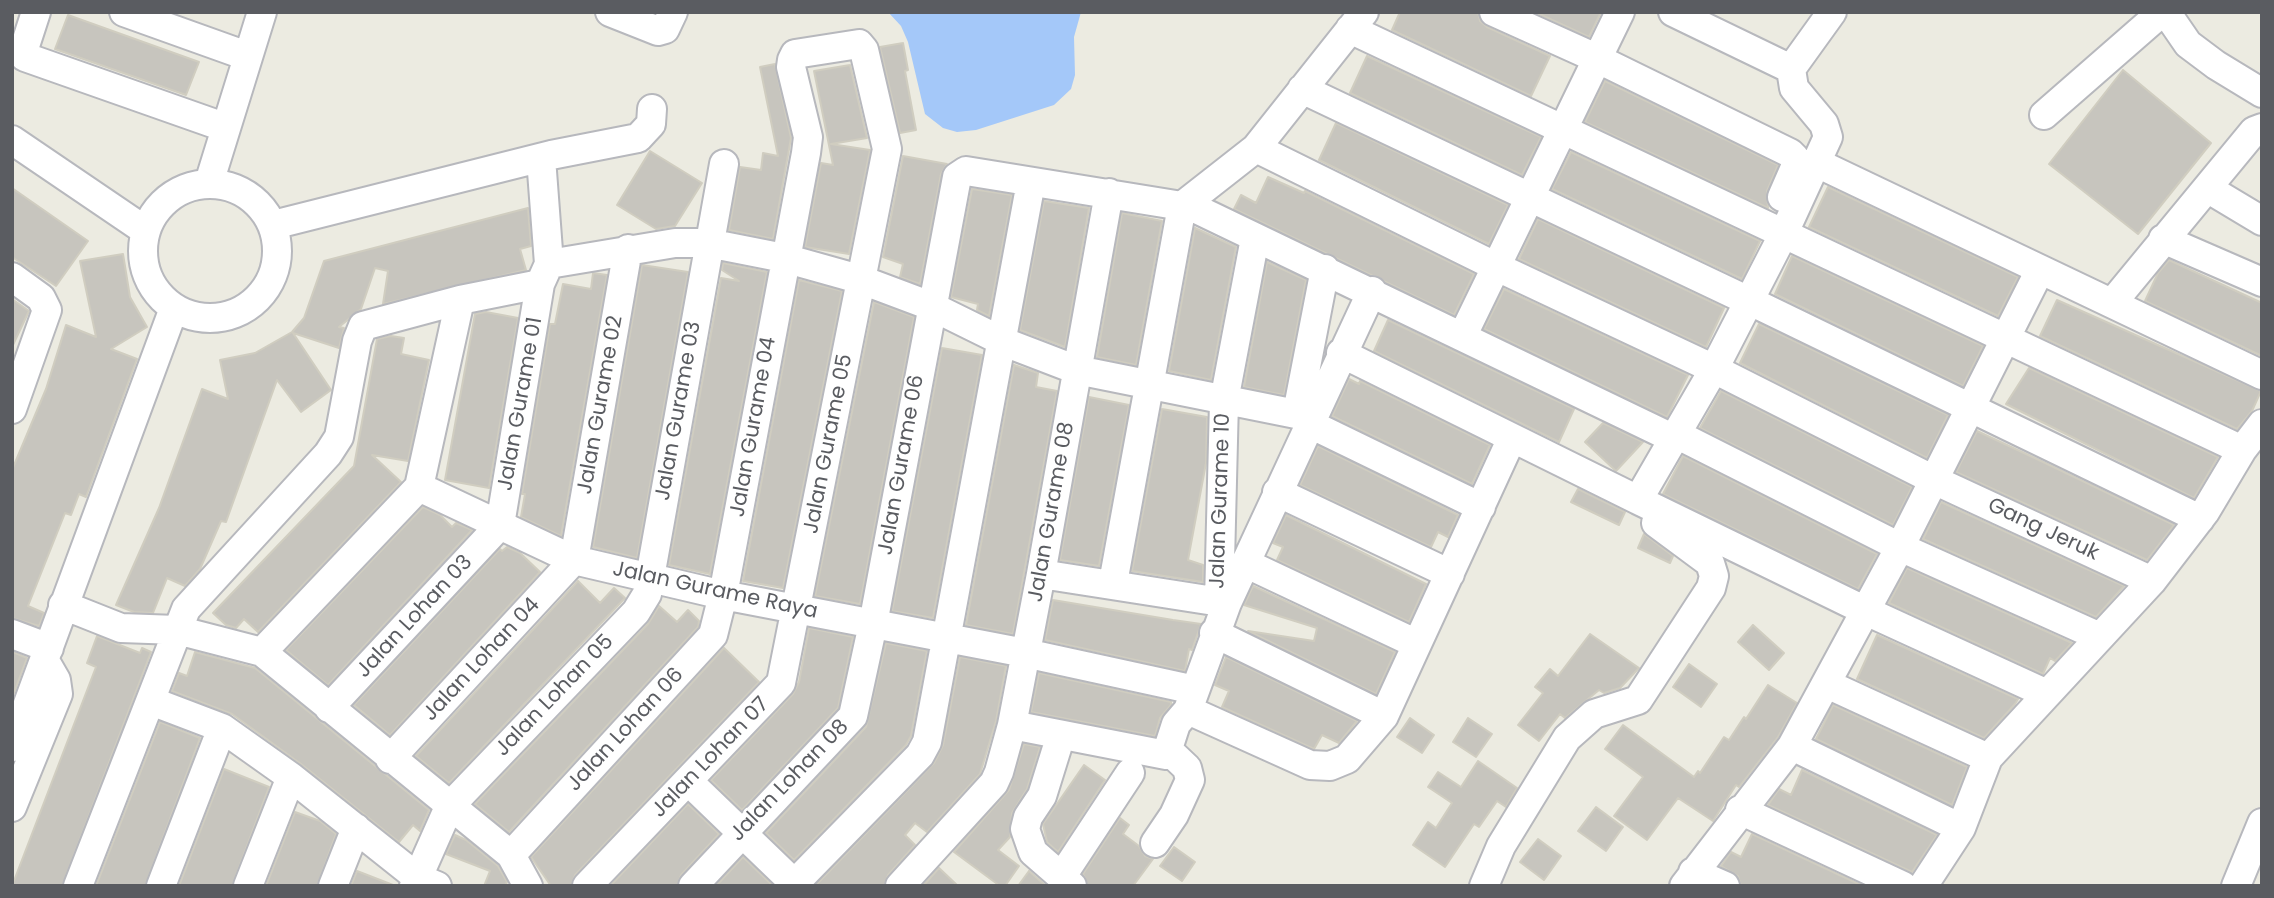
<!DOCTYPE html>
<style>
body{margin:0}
#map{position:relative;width:2274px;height:898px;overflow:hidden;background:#ecebe1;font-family:Poppins,sans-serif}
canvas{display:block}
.frame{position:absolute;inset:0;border:14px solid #5a5c61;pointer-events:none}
</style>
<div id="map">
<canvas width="2274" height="898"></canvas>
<div class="frame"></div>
</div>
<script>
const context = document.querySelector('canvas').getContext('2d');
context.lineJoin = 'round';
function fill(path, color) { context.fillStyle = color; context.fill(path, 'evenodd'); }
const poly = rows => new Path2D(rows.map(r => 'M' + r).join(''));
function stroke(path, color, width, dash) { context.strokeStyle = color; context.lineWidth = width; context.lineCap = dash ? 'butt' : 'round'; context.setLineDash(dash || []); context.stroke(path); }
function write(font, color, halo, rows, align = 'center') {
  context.font = font + ' Poppins,sans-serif'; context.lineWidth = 5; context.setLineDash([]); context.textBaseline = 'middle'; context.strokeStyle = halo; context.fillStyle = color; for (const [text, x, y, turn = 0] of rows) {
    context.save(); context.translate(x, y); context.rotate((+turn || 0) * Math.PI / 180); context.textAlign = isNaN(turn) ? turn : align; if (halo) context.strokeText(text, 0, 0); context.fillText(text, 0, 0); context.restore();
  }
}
const water = poly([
 [888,12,1081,12,1074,37,1075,75,1071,89,1054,105,976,130,957,132,943,128,925,114,908,42,901,26]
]);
const building = poly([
 [1400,12,1478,12,1480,21,1487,27,1550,56,1531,96,1392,30,1400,12],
 [1535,12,1601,12,1589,37,1535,12],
 [68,15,199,62,186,95,55,49,68,15],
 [903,43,908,70,905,71,916,130,900,133,880,47,903,43],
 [1367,56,1541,137,1522,175,1350,93,1367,56],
 [775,64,791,138,773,239,729,230,740,167,761,170,763,153,778,156,760,67,775,64],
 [850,65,867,138,831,144,870,150,849,254,805,247,821,163,833,165,814,71,850,65],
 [2123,70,2211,143,2138,234,2049,164,2123,70],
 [1605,81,1778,165,1767,191,1768,208,1585,122,1605,81],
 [1336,123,1508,205,1489,244,1319,160,1336,123],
 [650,151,702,183,675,226,656,229,617,205,650,151],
 [1571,152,1760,241,1742,279,1552,189,1571,152],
 [903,156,947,164,941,174,920,284,900,277,903,264,883,257,903,156],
 [1268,177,1304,193,1305,191,1474,274,1454,315,1234,209,1241,195,1256,203,1268,177],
 [1828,187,2018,277,1998,316,1809,227,1828,187],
 [12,188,88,241,56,286,12,257,12,188],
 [972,189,1012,195,989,316,977,310,978,304,951,297,972,189],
 [1044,201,1089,208,1065,347,1020,330,1044,201],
 [528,208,531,246,520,249,526,270,383,304,388,271,375,268,361,309,339,327,344,328,339,348,293,333,331,390,301,412,277,380,226,522,221,521,200,569,185,586,167,578,153,613,134,612,116,605,159,508,202,389,228,399,220,360,255,353,292,332,304,318,324,261,528,208],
 [1122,213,1162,221,1136,365,1097,357,1122,213],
 [1538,219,1724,308,1706,347,1519,259,1538,219],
 [1195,228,1236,247,1211,380,1169,371,1195,228],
 [123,254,130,297,147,327,111,349,137,359,86,497,79,494,71,515,65,513,28,606,44,613,39,626,12,618,12,470,46,389,66,325,96,337,80,261,123,254],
 [1792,256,1983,346,1963,386,1775,294,1792,256],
 [2169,260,2262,303,2262,356,2145,301,2158,273,2169,260],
 [1267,262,1306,280,1284,395,1244,387,1267,262],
 [723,263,767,272,710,574,669,565,721,278,739,281,722,270,723,263],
 [642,265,688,272,637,558,593,547,642,265],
 [593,273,607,275,561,536,521,517,525,494,522,494,550,324,555,324,563,284,591,289,593,273],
 [799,280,842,291,783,588,743,581,799,280],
 [1504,289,1688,375,1667,417,1484,329,1504,289],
 [12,299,29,311,12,347,12,299],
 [2057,300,2261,391,2252,411,2237,429,2040,336,2057,300],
 [874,302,914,317,860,604,815,596,874,302],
 [486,312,518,318,489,488,445,480,475,314,486,312],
 [1388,320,1574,409,1559,442,1374,351,1388,320],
 [1759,324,1948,415,1927,458,1740,363,1759,324],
 [391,336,404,338,401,354,429,360,408,461,372,455,401,482,258,632,244,619,236,628,226,625,213,613,354,466,377,339,391,336],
 [942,348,982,355,933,618,892,611,942,348],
 [1014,365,1038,373,1036,387,1057,391,1013,634,966,625,1014,365],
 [2029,368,2218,457,2194,498,2006,404,2029,368],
 [1349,379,1359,384,1360,381,1490,445,1472,484,1332,416,1349,379],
 [1721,391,1912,487,1893,525,1700,428,1721,391],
 [1089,397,1129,405,1099,566,1060,560,1089,397],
 [1162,409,1207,417,1206,463,1188,560,1203,565,1203,582,1132,571,1162,409],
 [1603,423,1643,442,1616,471,1585,442,1603,423],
 [1977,431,2039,460,2174,525,2147,560,1956,472,1977,431],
 [1318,446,1458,515,1448,537,1438,532,1431,547,1300,485,1318,446],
 [1683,456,1877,554,1858,589,1663,494,1683,456],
 [1578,489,1625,512,1619,525,1571,502,1578,489],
 [1941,502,2124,586,2096,617,1923,539,1941,502],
 [423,507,440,515,452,527,456,523,472,530,328,685,286,650,423,507],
 [1286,515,1426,584,1409,622,1277,560,1283,547,1273,543,1286,515],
 [1644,534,1673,556,1670,563,1638,548,1644,534],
 [507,547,520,553,540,572,390,735,354,705,500,549,502,551,507,547],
 [1907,568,2072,643,2055,661,2050,658,2043,674,1889,603,1907,568],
 [578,581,600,603,614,588,625,598,449,783,416,756,578,581],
 [1253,586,1395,652,1376,694,1248,631,1314,641,1317,628,1244,605,1253,586],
 [1053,600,1173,620,1201,624,1192,650,1189,649,1185,671,1045,640,1053,600],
 [659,606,677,622,688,610,699,621,698,627,509,832,475,804,648,624,659,606],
 [1753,625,1784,653,1769,670,1738,642,1753,625],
 [809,628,853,637,838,708,742,810,711,780,793,694,799,682,809,628],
 [1590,634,1639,668,1620,688,1604,693,1599,690,1565,718,1560,714,1539,741,1518,725,1543,693,1535,687,1550,669,1558,676,1590,634],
 [1877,635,2018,699,2015,704,1984,738,1857,679,1877,635],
 [97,636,140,653,142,648,151,652,62,886,12,886,96,667,87,663,97,636],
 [886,643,927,651,911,736,906,745,794,860,766,833,866,727,886,643],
 [724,648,759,682,575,875,571,886,551,886,531,857,724,648],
 [13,652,27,658,12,698,12,654,13,652],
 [195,652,255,668,429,810,420,831,413,825,399,842,301,764,232,714,172,691,179,673,187,676,195,652],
 [960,657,1006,666,996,721,980,774,927,832,915,823,905,835,915,845,888,875,884,886,815,886,934,763,943,745,960,657],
 [1226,657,1357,721,1339,743,1322,735,1314,749,1222,707,1229,691,1215,685,1226,657],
 [1689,664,1717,684,1701,707,1673,687,1689,664],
 [1039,673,1171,702,1171,705,1160,718,1155,736,1031,712,1039,673],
 [1768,685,1797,703,1778,737,1739,787,1736,785,1713,821,1678,798,1647,840,1614,816,1643,777,1605,749,1623,725,1694,777,1698,771,1700,773,1724,737,1729,740,1744,717,1746,719,1768,685],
 [1833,705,1967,767,1952,805,1816,739,1833,705],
 [1410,718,1434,735,1422,753,1397,737,1410,718],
 [1468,718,1492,734,1476,757,1453,742,1468,718],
 [160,722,200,738,145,886,96,886,160,722],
 [1024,744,1040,747,1027,789,1012,813,1010,837,998,850,1019,866,1005,886,1000,886,954,852,1009,790,1024,744],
 [1478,761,1517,788,1506,807,1497,801,1479,827,1474,824,1445,867,1413,845,1428,822,1436,828,1452,803,1428,787,1438,772,1461,787,1478,761],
 [1084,765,1105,780,1058,852,1047,842,1043,824,1084,765],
 [224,769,269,787,232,886,179,886,224,769],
 [1802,770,1937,835,1912,872,1768,805,1779,789,1791,795,1802,770],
 [688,804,719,834,681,875,677,886,610,886,688,804],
 [1596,807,1623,827,1606,851,1578,831,1596,807],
 [295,812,320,821,336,834,317,886,266,886,295,812],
 [1120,818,1129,825,1123,834,1139,846,1145,856,1153,859,1133,886,1088,886,1083,874,1120,818],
 [1752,834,1863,886,1741,886,1738,876,1721,866,1731,852,1741,857,1752,834],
 [455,835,466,840,498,866,507,882,505,886,484,886,490,871,446,854,455,835],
 [1538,839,1561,856,1544,880,1520,862,1538,839],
 [1174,847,1195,862,1182,881,1160,866,1174,847],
 [743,857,773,886,716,886,743,857],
 [939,868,958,886,923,886,939,868],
 [357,871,393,885,393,886,351,886,357,871],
 [1029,871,1046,886,1018,886,1029,871]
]);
const minor = poly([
 [36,12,24,49,25,57,224,127],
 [124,12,247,56],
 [610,12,658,31,665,29,673,12],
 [1494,12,1596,58,1790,153,1795,158,1796,165,1782,197],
 [1673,12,1791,69,1794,88,1824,124,1828,137,1783,235,1714,369,1638,500,1866,611,2047,694],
 [2166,12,2188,44,2216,65,2262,93],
 [1350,29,2242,450],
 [1791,69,1832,12],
 [1302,89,1736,295],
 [2044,115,2162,12],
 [12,140,146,231],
 [1256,148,1497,267,1714,369,1934,480,2152,581],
 [1817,163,2262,375],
 [209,183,262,12],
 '143 251a67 67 0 1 1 134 0a67 67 0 1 1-134 0Z',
 [2207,188,2262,221],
 [1186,204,1662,433],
 [273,225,551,155,638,138,651,124,652,109],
 [2163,239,2262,282],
 [549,264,675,243,708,243,784,258,859,279,931,306,1004,342,1077,370,1311,417],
 [12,277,41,298,47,310,12,409],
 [1750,301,2200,519],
 [2113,302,2254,131,2262,128],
 [1463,335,1620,12],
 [1341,353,1638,500],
 [1297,413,1325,269],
 [1308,423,1481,507],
 [1676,434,1900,547,2100,637],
 [419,487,574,560,723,595,1025,653,1195,690],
 [1277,492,1450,574],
 [1245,563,1417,644],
 [1041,574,1227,603],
 [1113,583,1182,206],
 [1219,602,1224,401,1255,238],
 [63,605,121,628,177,630,262,652,511,855,528,886],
 [1214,633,1384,716],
 [12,634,49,648],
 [262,652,419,487,460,300],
 [1827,684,1988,758],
 [151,701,222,728,291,777,418,878,437,886],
 [329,708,500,525,540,284,549,264,541,158],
 [1188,710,1310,765,1330,766,1347,759,1384,716,1511,440],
 [1012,725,1166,755,1176,724,1188,710,1227,603,1372,291],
 [1061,735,1042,796,1028,817,1025,829,1033,852,1072,886],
 [1792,746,1961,828],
 [12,747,174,308],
 [390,759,574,560,628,249],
 [688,781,797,886],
 [12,807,58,694,56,680,45,661],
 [1740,810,1903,886],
 [1155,843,1174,815,1190,780,1187,768,1168,750],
 [511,855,713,635,723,595,806,153,808,137,791,67,792,60,795,54,859,44,864,50,887,149,781,683,587,886],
 [1693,872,1725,886],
 [1062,876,1130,773],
 [78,886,186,609,328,454,339,437,357,341,363,326,460,300,540,284],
 [161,886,222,728],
 [248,886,291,777],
 [333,886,356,828],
 [414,886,449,807,636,612,647,594,724,164],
 [693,886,853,716,873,624,957,177,966,171,1182,206,1256,148,1364,12],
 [792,886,920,755,927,742,1031,182],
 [900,886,994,783,999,772,1012,725,1041,574,1109,193],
 [1484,886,1501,846,1567,738,1594,714,1638,700,1711,588,1714,576,1710,563,1656,523],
 [1684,886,1792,746,1900,547,2040,270],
 [1923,886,1961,828,1988,758,2152,581,2205,512,2242,450,2262,424],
 [2236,886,2262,823]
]);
const streetNames = [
 ["Jalan Gurame 01",521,404,-80],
 ["Jalan Gurame 02",601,405,-80],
 ["Jalan Gurame 03",679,411,-80],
 ["Jalan Gurame 04",754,427,-80],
 ["Jalan Gurame 05",829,444,-79],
 ["Jalan Gurame 06",902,465,-80],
 ["Jalan Gurame 10",1221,501,-88],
 ["Jalan Gurame 08",1052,512,-80],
 ["Gang Jeruk",2043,530,25],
 ["Jalan Gurame Raya",715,591,12],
 ["Jalan Lohan 03",415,617,-47],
 ["Jalan Lohan 04",482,660,-47],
 ["Jalan Lohan 05",555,696,-46],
 ["Jalan Lohan 06",626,730,-47],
 ["Jalan Lohan 07",711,758,-46],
 ["Jalan Lohan 08",790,781,-46]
];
fill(water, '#a4c8f9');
fill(building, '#c7c5be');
stroke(building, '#d0cdc0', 2);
stroke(minor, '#b7b8bd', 32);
stroke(minor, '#fff', 28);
write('21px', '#5a5c61', '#fff', streetNames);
</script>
